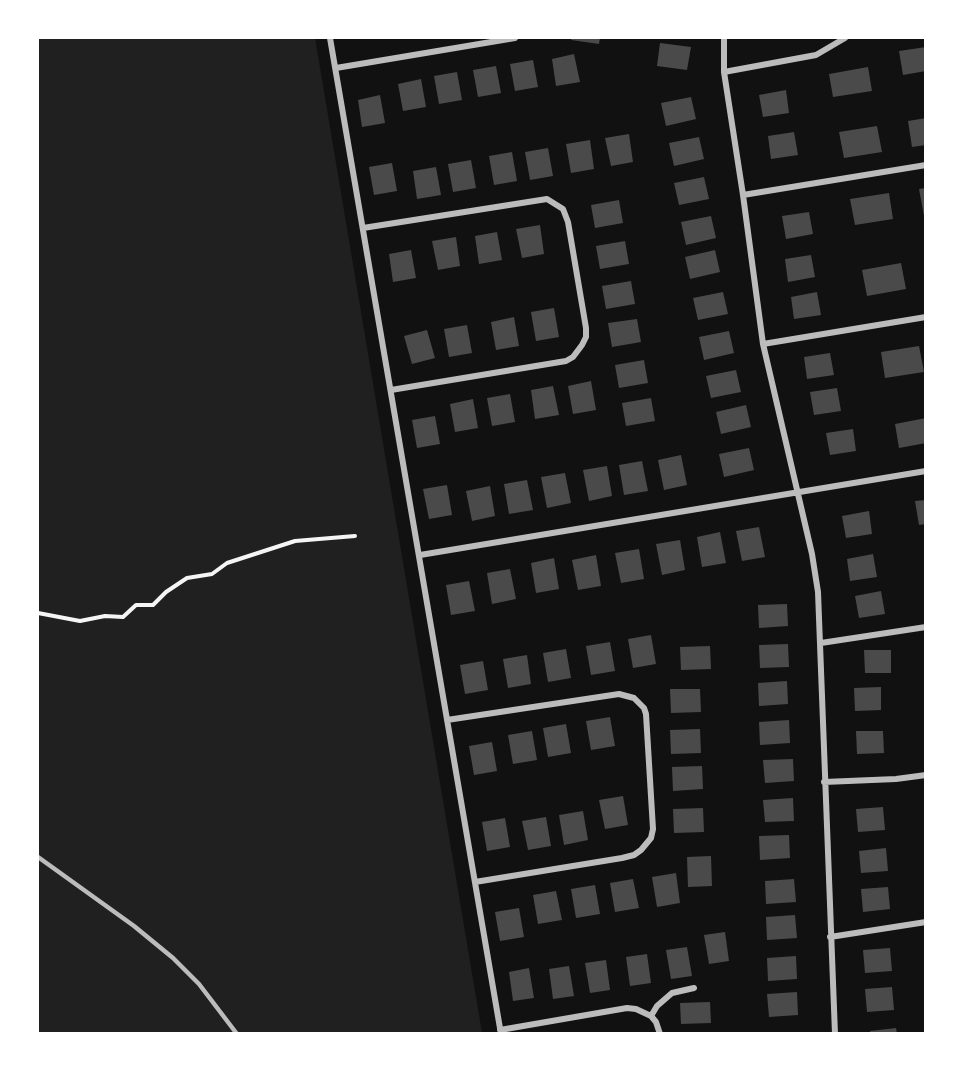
<!DOCTYPE html>
<style>
body{margin:0}
#map{position:relative;width:963px;height:1071px;overflow:hidden;background:#111;font-family:"Noto Sans",sans-serif}
canvas{display:block}
.frame{position:absolute;inset:0;border:39px solid #fff;pointer-events:none}
</style>
<div id="map">
<canvas width="963" height="1071"></canvas>
<div class="frame"></div>
</div>
<script>
const context = document.querySelector('canvas').getContext('2d');
context.lineJoin = 'round';
function fill(path, color) { context.fillStyle = color; context.fill(path, 'evenodd'); }
const poly = rows => new Path2D(rows.map(r => 'M' + r).join(''));
function stroke(path, color, width, dash) { context.strokeStyle = color; context.lineWidth = width; context.lineCap = dash ? 'butt' : 'round'; context.setLineDash(dash || []); context.stroke(path); }
const green = poly([
 [38,38,315,38,482,1033,38,1033]
]);
const building = poly([
 [572,38,600,38,599,44,571,40],
 [660,43,691,47,687,70,657,66],
 [926,47,926,71,903,75,899,51],
 [574,54,580,82,556,86,552,59],
 [533,60,538,87,515,91,510,64],
 [496,66,501,93,478,97,473,70],
 [868,67,872,91,833,97,829,74],
 [457,72,462,100,439,104,434,76],
 [421,79,426,107,403,111,398,84],
 [786,90,789,113,763,117,759,95],
 [380,95,385,123,362,127,358,100],
 [691,97,696,119,666,126,661,103],
 [926,118,926,145,912,147,908,121],
 [877,126,882,152,844,158,839,132],
 [794,132,798,155,771,159,768,136],
 [629,134,633,162,611,166,605,138],
 [699,137,704,159,674,166,669,143],
 [590,140,594,169,571,173,566,144],
 [548,148,553,176,530,180,525,152],
 [512,152,517,181,494,185,489,156],
 [471,160,476,188,453,192,448,164],
 [392,163,397,191,374,195,369,167],
 [436,167,441,195,417,199,413,171],
 [704,177,709,199,679,205,674,183],
 [926,188,926,216,924,216,919,189],
 [889,193,893,219,855,225,850,199],
 [619,200,623,223,595,228,591,205],
 [809,212,813,234,786,239,782,216],
 [711,216,716,238,686,245,681,222],
 [540,225,544,254,522,258,516,229],
 [497,232,502,260,479,264,475,236],
 [456,237,460,266,438,270,432,241],
 [625,241,629,264,600,269,596,246],
 [411,250,416,278,393,282,389,254],
 [715,250,720,272,690,279,685,257],
 [811,255,815,277,788,282,785,259],
 [901,263,906,289,867,296,862,270],
 [631,281,635,304,606,309,602,286],
 [723,292,728,314,698,320,693,298],
 [817,292,821,315,794,319,791,297],
 [554,308,559,337,536,341,531,312],
 [514,317,519,346,496,350,491,322],
 [637,319,641,342,612,347,608,323],
 [467,325,472,353,449,357,444,329],
 [427,330,435,358,412,364,404,336],
 [729,331,734,353,704,360,699,337],
 [919,346,924,372,885,378,881,352],
 [830,353,834,375,807,379,804,357],
 [644,360,648,383,619,388,615,365],
 [736,370,741,392,711,398,706,376],
 [591,381,596,410,573,414,568,386],
 [553,386,559,415,535,419,531,390],
 [837,388,841,411,814,415,810,392],
 [510,394,515,422,492,426,487,398],
 [651,398,655,421,626,426,622,403],
 [473,399,478,428,455,432,450,404],
 [746,405,751,427,721,434,716,412],
 [435,416,440,444,417,448,412,420],
 [926,418,926,443,899,448,895,424],
 [853,429,856,451,830,455,826,433],
 [749,448,754,470,724,477,719,454],
 [681,455,687,485,664,490,658,460],
 [642,461,648,491,624,495,619,465],
 [607,466,612,496,589,501,583,470],
 [565,473,571,503,547,508,541,477],
 [527,480,533,510,509,514,504,484],
 [447,485,452,515,429,519,423,489],
 [490,486,495,516,472,521,466,491],
 [926,500,926,524,919,525,915,501],
 [869,511,872,534,846,538,842,516],
 [759,527,765,557,742,561,736,531],
 [720,532,726,563,702,567,697,537],
 [680,540,685,570,662,575,656,544],
 [639,549,644,579,621,583,615,553],
 [873,554,877,577,850,581,847,559],
 [596,555,601,586,578,590,572,560],
 [554,558,559,589,536,593,531,563],
 [510,569,516,599,492,604,487,573],
 [469,581,475,611,451,615,446,585],
 [881,591,885,614,859,618,855,596],
 [787,604,788,626,759,628,758,605],
 [651,635,656,664,633,668,628,639],
 [610,642,615,671,591,675,586,646],
 [788,644,789,667,760,668,759,645],
 [710,646,711,669,681,670,680,647],
 [566,649,571,678,548,682,543,653],
 [864,650,891,650,891,673,865,673],
 [527,655,531,684,508,688,503,659],
 [483,661,488,690,465,694,460,665],
 [787,681,788,704,759,706,758,683],
 [881,687,881,710,855,711,854,688],
 [670,689,700,689,701,712,671,713],
 [610,717,615,746,591,750,586,721],
 [789,720,790,743,760,745,759,722],
 [566,724,571,753,548,757,543,728],
 [700,729,701,753,671,754,670,730],
 [532,731,537,760,513,764,508,735],
 [856,731,883,731,884,753,857,754],
 [492,742,497,771,474,775,469,746],
 [793,759,794,781,765,783,763,760],
 [702,766,703,789,673,791,672,767],
 [623,796,628,825,605,829,599,800],
 [793,798,794,821,765,822,763,800],
 [883,807,885,830,858,832,856,809],
 [703,808,704,832,674,833,673,809],
 [583,811,588,840,564,845,559,815],
 [546,817,551,846,528,850,522,821],
 [505,818,510,847,487,851,482,822],
 [789,835,790,858,760,860,759,836],
 [886,848,888,871,861,873,859,851],
 [711,856,712,886,688,887,687,857],
 [676,873,680,903,657,907,652,877],
 [633,879,639,908,615,912,610,883],
 [794,879,796,902,766,904,765,881],
 [595,885,600,914,576,918,571,889],
 [888,887,890,909,863,912,861,889],
 [556,891,562,920,538,924,533,895],
 [519,908,524,937,500,941,495,912],
 [795,915,797,938,767,940,766,917],
 [725,932,729,961,709,964,704,935],
 [687,947,692,976,671,979,666,950],
 [890,948,892,971,865,973,863,950],
 [647,954,651,983,630,986,626,957],
 [796,956,797,979,768,981,767,958],
 [606,960,610,990,590,993,585,963],
 [569,966,574,996,553,999,549,969],
 [529,968,534,998,513,1001,509,972],
 [892,987,894,1010,867,1012,865,989],
 [797,992,798,1015,769,1017,767,994],
 [710,1002,711,1023,681,1024,680,1003],
 [896,1028,897,1034,870,1034,870,1031]
]);
const path = poly([
 [38,613,80,621,105,616,123,617,136,605,153,605,166,592,187,578,212,574,227,563,295,541,355,536]
]);
const service = poly([
 [38,857,134,926,173,958,199,984,237,1034]
]);
const minor = poly([
 [330,38,501,1034],
 [724,38,724,72,743,195,763,344,812,554,818,592,835,1034],
 [336,68,515,38],
 [724,72,816,55,845,38],
 [743,195,926,165],
 [363,228,547,199,563,209,568,222,586,328,586,337,582,345,573,357,566,361,391,390],
 [763,344,926,317],
 [420,555,926,471],
 [821,643,926,627],
 [447,720,619,694,634,698,644,708,646,714,653,829,651,838,641,850,634,855,622,858,475,882],
 [824,782,896,779,926,775],
 [830,937,926,922],
 [651,1016,657,1006,672,993,694,988],
 [500,1030,627,1008,636,1009,651,1016,656,1022,660,1034]
]);
fill(green, '#202020');
fill(building, '#4a4a4a');
stroke(path, '#f5f5f5', 4);
stroke(service, '#bcbcbc', 4.5);
stroke(minor, '#bcbcbc', 6);
</script>
